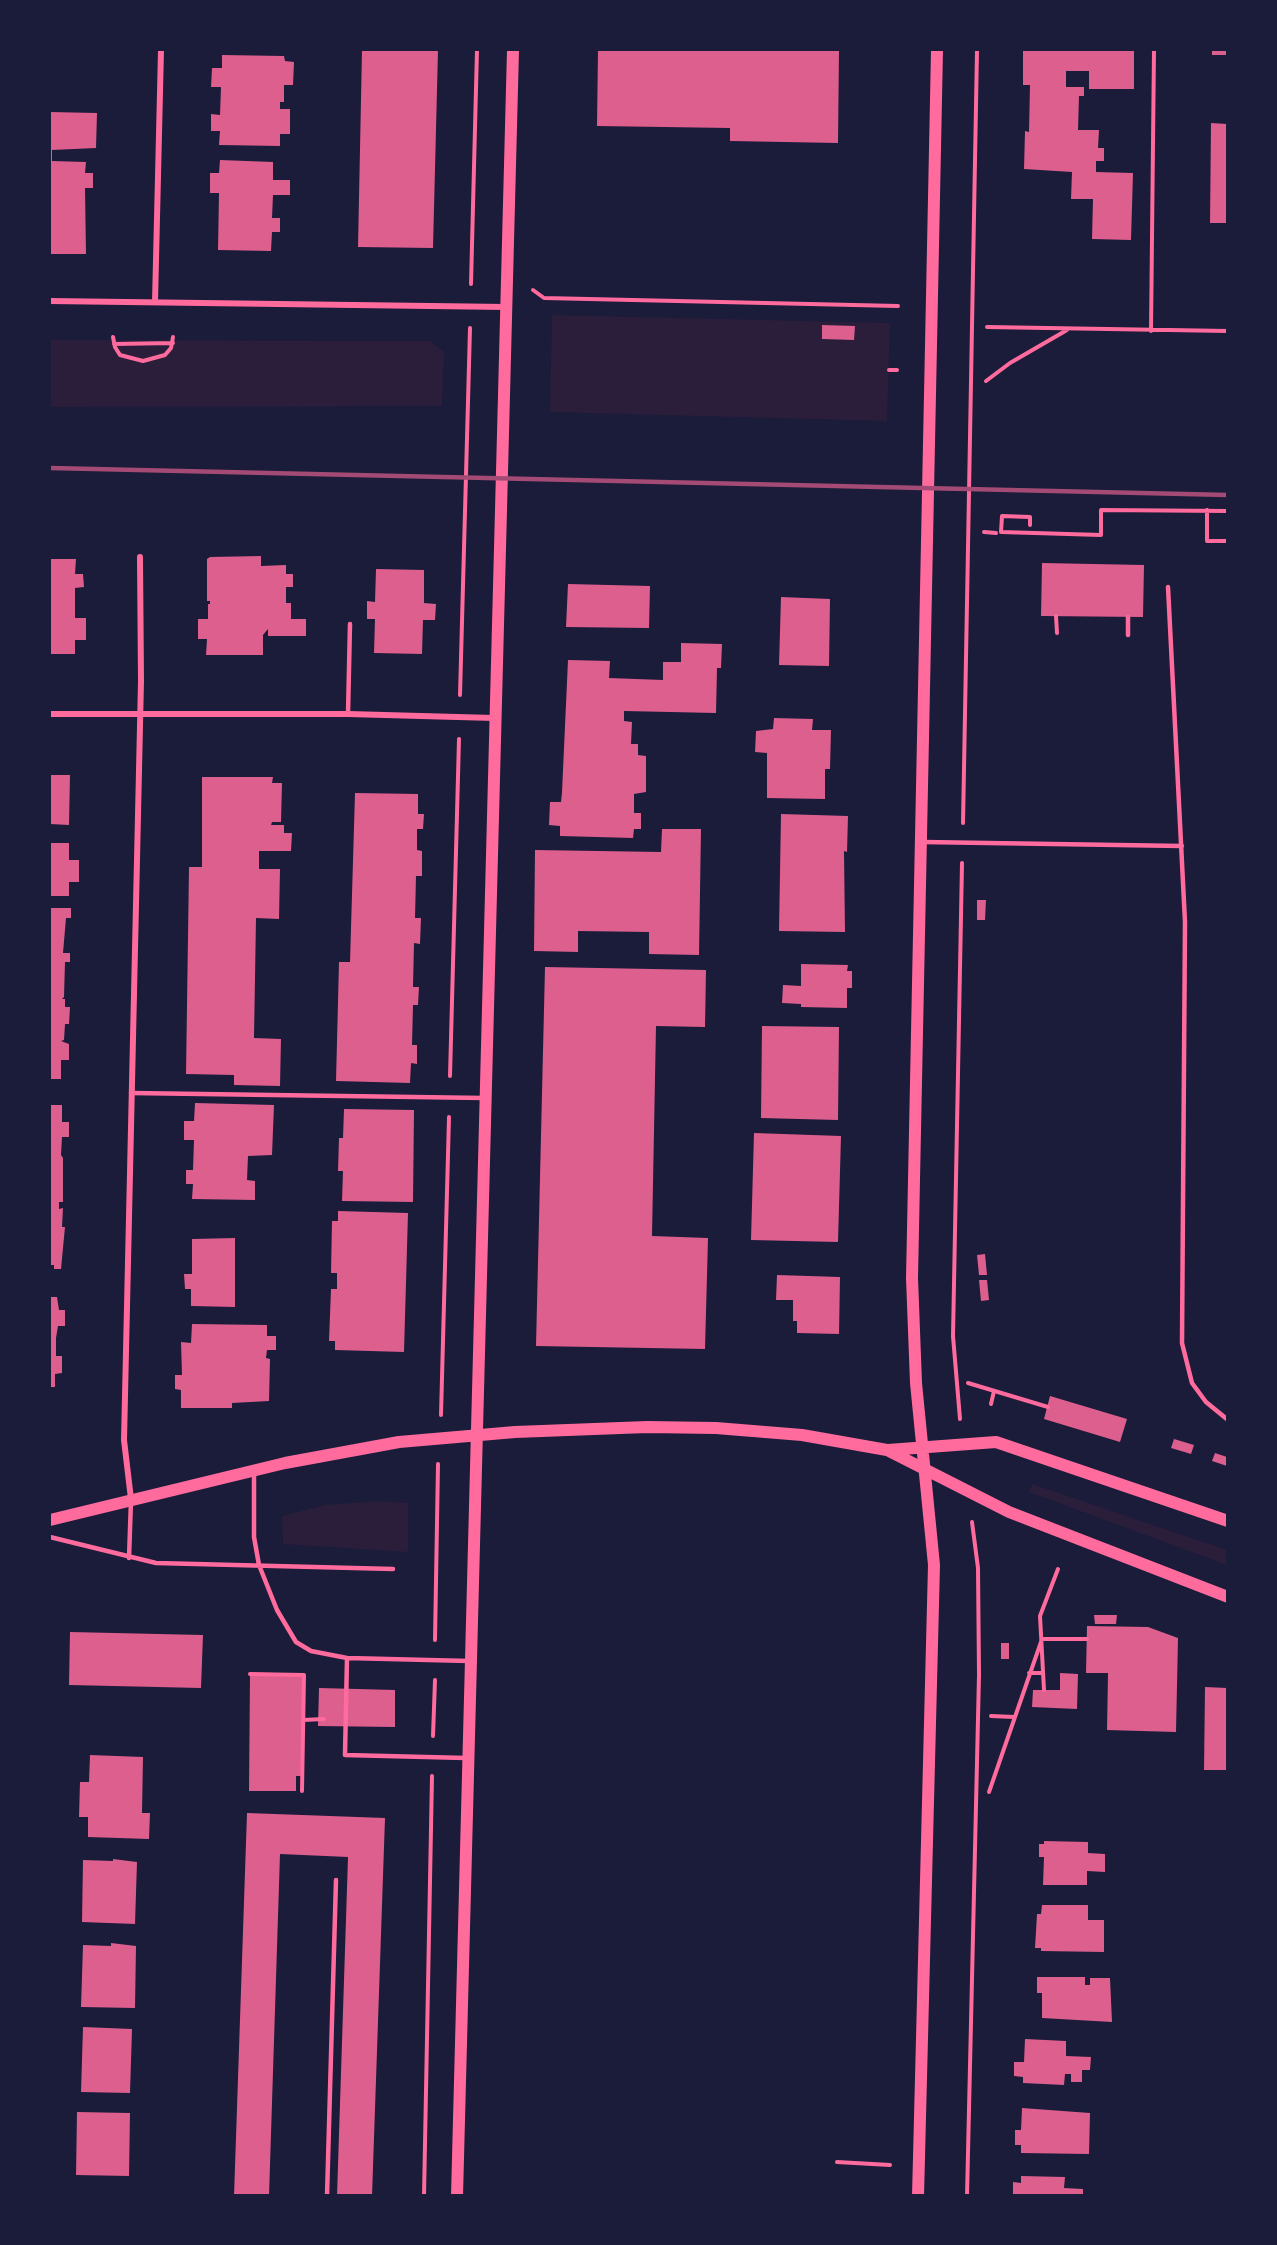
<!DOCTYPE html>
<style>
body{margin:0}
#map{position:relative;width:1277px;height:2245px;overflow:hidden;background:#1b1b3a;font-family:"Libre Baskerville",serif}
canvas{display:block}
.frame{position:absolute;inset:0;border:51px solid #1b1b3a;pointer-events:none}
</style>
<div id="map">
<canvas width="1277" height="2245"></canvas>
<div class="frame"></div>
</div>
<script>
const context = document.querySelector('canvas').getContext('2d');
context.lineJoin = 'round';
function fill(path, color) { context.fillStyle = color; context.fill(path, 'evenodd'); }
const poly = rows => new Path2D(rows.map(r => 'M' + r).join(''));
function stroke(path, color, width, dash) { context.strokeStyle = color; context.lineWidth = width; context.lineCap = dash ? 'butt' : 'round'; context.setLineDash(dash || []); context.stroke(path); }
const green = poly([
 [552,315,890,323,887,421,550,412],
 [50,340,430,341,444,352,442,406,50,407],
 [1032,1484,1227,1550,1227,1565,1029,1492],
 [379,1501,408,1503,408,1552,283,1544,282,1516,325,1505]
]);
const building = poly([
 [362,50,438,50,433,248,358,247],
 [598,50,839,50,838,143,730,141,730,128,597,126],
 [1023,50,1134,50,1134,89,1089,89,1089,71,1066,71,1066,87,1084,87,1084,96,1079,96,1078,130,1099,130,1098,148,1104,148,1104,161,1096,161,1096,172,1133,173,1131,240,1092,239,1093,199,1071,199,1072,172,1024,169,1025,131,1029,132,1030,85,1023,85],
 [1212,50,1227,50,1227,55,1212,55],
 [222,55,284,56,285,61,294,62,293,85,284,85,284,102,280,102,280,109,290,109,290,134,280,134,280,146,219,145,220,131,211,131,211,114,220,115,221,87,211,87,212,68,222,68],
 [50,112,97,113,96,148,52,150,52,161,86,162,85,173,93,173,93,188,85,188,86,254,50,254],
 [1211,123,1227,124,1227,223,1210,223],
 [220,160,273,162,273,180,290,180,290,195,273,195,272,218,280,218,280,232,272,232,271,251,218,250,219,193,210,193,210,173,219,173],
 [822,325,855,326,854,340,822,339],
 [261,556,261,566,286,565,286,574,293,574,293,587,286,587,286,603,291,603,291,619,306,619,306,636,268,636,268,629,263,635,263,655,206,655,207,639,198,639,198,619,208,619,208,604,210,604,210,601,207,601,207,559,210,557],
 [50,559,76,559,75,574,83,574,84,587,75,588,75,618,86,618,86,640,75,640,75,654,50,654],
 [1042,563,1144,565,1143,617,1041,616],
 [376,569,424,570,424,603,436,604,435,620,423,620,422,654,374,653,375,619,367,619,367,601,375,602],
 [568,584,650,586,649,628,566,627],
 [781,597,830,599,829,666,779,665],
 [681,643,722,644,721,668,717,668,716,713,624,711,624,721,632,722,631,744,638,744,638,755,646,756,646,792,634,794,634,813,641,813,641,829,634,829,633,838,560,836,560,826,549,825,550,802,561,802,562,792,568,660,610,661,609,678,663,680,663,662,681,662],
 [774,718,813,719,812,730,831,730,830,769,825,769,825,799,767,798,767,753,755,752,756,731,773,729],
 [50,775,70,775,69,825,50,824],
 [202,777,273,777,272,783,282,783,281,822,272,822,271,825,284,825,284,833,292,833,291,851,259,851,259,869,280,869,279,919,256,918,254,1038,281,1039,280,1086,234,1085,234,1075,186,1074,189,867,202,867],
 [355,793,418,794,418,814,424,814,423,829,417,829,417,850,422,851,422,876,416,876,415,918,421,918,420,944,414,943,413,987,419,987,418,1005,413,1005,412,1045,417,1045,417,1064,411,1063,410,1083,336,1081,339,962,350,962],
 [781,814,848,816,847,852,844,851,845,932,779,931],
 [662,829,701,829,699,955,649,954,649,932,578,931,578,952,534,951,535,850,661,852],
 [50,843,69,843,69,860,79,860,79,882,69,882,69,896,50,896],
 [977,900,986,900,985,920,977,920],
 [50,908,71,908,71,918,66,918,63,953,70,953,70,962,65,962,64,997,62,999,65,999,65,1007,70,1007,69,1024,65,1024,64,1040,61,1041,69,1044,69,1060,61,1060,61,1079,50,1079],
 [801,964,848,965,847,971,852,971,852,988,847,988,847,1008,801,1007,801,1004,782,1003,783,985,801,986],
 [545,967,706,970,705,1027,656,1026,652,1236,708,1238,705,1349,536,1346],
 [762,1026,839,1027,838,1120,761,1118],
 [195,1103,274,1105,272,1155,248,1156,247,1180,255,1181,255,1200,192,1199,193,1184,186,1184,186,1170,193,1170,194,1140,184,1140,184,1121,194,1121],
 [50,1105,62,1105,62,1122,69,1122,69,1137,62,1137,61,1155,63,1158,63,1202,59,1202,59,1209,63,1208,62,1227,65,1227,61,1269,54,1269,54,1265,50,1265],
 [344,1109,414,1110,413,1202,342,1201,343,1171,338,1171,339,1138,343,1138],
 [754,1133,841,1136,838,1242,751,1240],
 [338,1211,408,1213,404,1352,335,1350,335,1341,329,1341,331,1289,337,1289,337,1273,331,1273,332,1221,338,1221],
 [235,1238,235,1307,191,1306,191,1289,185,1289,184,1274,192,1274,192,1239],
 [985,1254,987,1275,979,1275,977,1255],
 [777,1275,840,1277,839,1334,797,1333,797,1321,793,1321,793,1300,776,1300],
 [979,1280,987,1280,989,1300,981,1301],
 [50,1297,57,1297,59,1310,65,1310,65,1326,58,1326,56,1338,56,1356,62,1356,62,1373,55,1374,55,1387,50,1387],
 [192,1324,267,1325,267,1336,276,1336,276,1350,267,1350,266,1358,270,1359,269,1401,232,1403,232,1408,181,1408,181,1390,175,1389,175,1375,182,1375,181,1342,191,1343],
 [1050,1396,1127,1419,1120,1442,1044,1419],
 [1174,1439,1194,1445,1191,1454,1171,1448],
 [1215,1453,1227,1457,1227,1466,1212,1461],
 [1094,1615,1117,1615,1116,1624,1095,1624],
 [1087,1626,1148,1627,1178,1638,1176,1732,1107,1730,1108,1673,1086,1673],
 [70,1632,203,1635,201,1688,69,1685],
 [1001,1643,1009,1643,1009,1659,1001,1659],
 [1060,1673,1078,1674,1077,1709,1032,1707,1033,1690,1060,1690],
 [250,1674,304,1675,302,1776,296,1776,296,1791,249,1791],
 [1205,1687,1227,1688,1227,1770,1204,1770],
 [319,1688,395,1690,395,1727,318,1726],
 [90,1755,143,1757,142,1813,150,1813,149,1839,88,1837,88,1817,79,1817,80,1782,89,1782],
 [247,1813,385,1818,372,2196,337,2196,348,1857,280,1854,269,2196,234,2196],
 [1044,1841,1088,1842,1088,1853,1105,1854,1105,1872,1087,1871,1087,1885,1043,1885,1044,1857,1039,1857,1039,1844,1044,1844],
 [113,1859,137,1862,135,1924,82,1922,83,1860,113,1861],
 [1042,1905,1088,1905,1088,1920,1104,1920,1104,1952,1041,1951,1041,1948,1035,1948,1037,1914,1041,1914],
 [111,1943,136,1946,135,2008,81,2007,83,1945,111,1946],
 [1037,1977,1085,1977,1085,1985,1090,1985,1090,1978,1110,1978,1112,2022,1042,2018,1042,1993,1037,1993],
 [83,2027,132,2029,130,2093,81,2092],
 [1025,2039,1066,2041,1066,2056,1091,2057,1090,2070,1082,2070,1082,2082,1071,2082,1071,2074,1065,2074,1064,2085,1023,2083,1023,2077,1014,2076,1014,2062,1024,2062],
 [1022,2108,1090,2113,1089,2154,1021,2153,1021,2145,1015,2145,1015,2130,1021,2130],
 [77,2112,130,2113,129,2176,76,2175],
 [1021,2176,1065,2177,1064,2188,1083,2189,1083,2196,1013,2196,1013,2182,1021,2183]
]);
const path = poly([
 [471,284,477,50],
 [533,290,544,298,898,306],
 [987,327,1228,331],
 [1151,331,1154,50],
 [113,337,115,347,120,355,143,361,165,355,171,348,173,337],
 [114,344,173,343],
 [889,370,897,370],
 [986,381,1010,363,1067,330],
 [1207,510,1207,541,1228,541],
 [1030,525,1030,517,1002,516,1001,532,1101,535,1101,510,1228,511],
 [984,532,996,533],
 [1056,616,1057,633],
 [460,695,470,328],
 [963,823,977,50],
 [450,1076,459,739],
 [968,1383,1048,1407],
 [991,1404,994,1391],
 [441,1415,449,1117],
 [960,1419,953,1336,962,863],
 [1042,1639,1087,1639],
 [435,1640,438,1464],
 [1029,1673,1043,1673],
 [250,1674,304,1675,302,1791],
 [1044,1690,1040,1616,1058,1569],
 [991,1716,1014,1717],
 [303,1720,324,1719],
 [433,1736,435,1680],
 [989,1792,1042,1639],
 [837,2162,890,2165],
 [424,2196,432,1776],
 [967,2196,979,1675,978,1568,972,1522]
]);
const service = poly([
 [1168,587,1185,922,1182,1343,1192,1383,1206,1402,1228,1420],
 [1128,635,1128,617],
 [348,714,350,624],
 [923,842,1182,846],
 [131,1093,484,1098],
 [254,1471,254,1537,259,1565,277,1610,296,1642,311,1651,347,1658,469,1661],
 [50,1537,156,1563,393,1569],
 [129,1558,131,1500],
 [347,1658,345,1755,466,1758],
 [327,2196,336,1880]
]);
const minor = poly([
 [50,301,506,307],
 [155,302,161,50],
 [50,714,348,714,494,718],
 [131,1499,124,1440,141,681,140,557]
]);
const secondary = poly([
 [888,1450,996,1442,1228,1521],
 [50,1520,285,1463,399,1442,515,1432,647,1427,716,1428,802,1435,887,1450,1009,1512,1228,1597],
 [457,2196,513,50],
 [918,2196,934,1565,916,1383,912,1278,937,50]
]);
const rail = poly([
 [50,468,1228,495]
]);
fill(green, '#2a1e3b');
fill(building, '#dd5f8e');
stroke(path, '#ff6b9d', 4);
stroke(service, '#ff6b9d', 4.5);
stroke(minor, '#ff6b9d', 6);
stroke(secondary, '#ff6b9d', 12);
stroke(rail, '#a44b75', 4.5);
</script>
